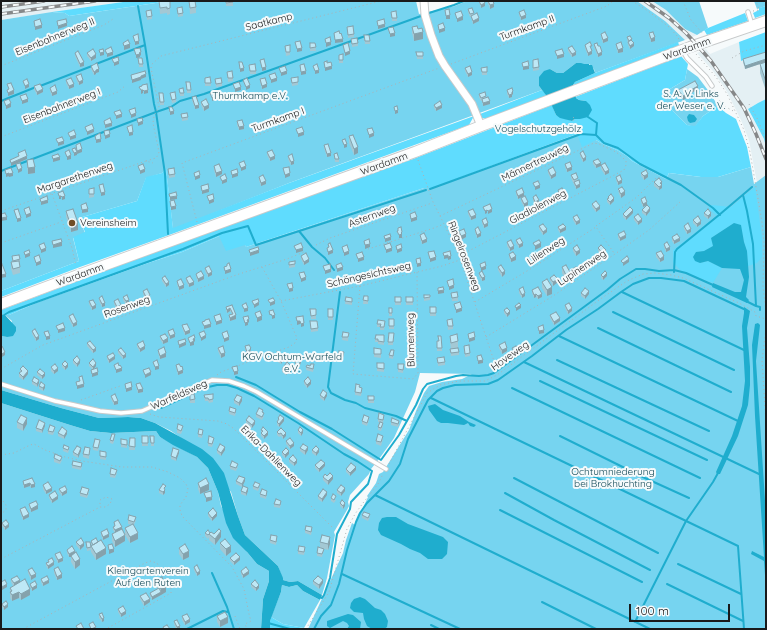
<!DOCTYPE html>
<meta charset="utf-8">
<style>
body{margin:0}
#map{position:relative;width:767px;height:630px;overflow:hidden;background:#f6fafb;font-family:Quicksand,sans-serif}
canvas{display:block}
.frame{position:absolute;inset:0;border:2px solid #191a1b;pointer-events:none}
.scale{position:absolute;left:629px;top:604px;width:101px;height:18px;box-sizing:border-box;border:2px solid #191a1b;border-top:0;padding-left:5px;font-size:12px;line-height:14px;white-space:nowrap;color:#191a1b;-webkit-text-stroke:3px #f6fafb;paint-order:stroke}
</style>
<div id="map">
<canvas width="767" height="630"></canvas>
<div class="frame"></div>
<div class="scale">100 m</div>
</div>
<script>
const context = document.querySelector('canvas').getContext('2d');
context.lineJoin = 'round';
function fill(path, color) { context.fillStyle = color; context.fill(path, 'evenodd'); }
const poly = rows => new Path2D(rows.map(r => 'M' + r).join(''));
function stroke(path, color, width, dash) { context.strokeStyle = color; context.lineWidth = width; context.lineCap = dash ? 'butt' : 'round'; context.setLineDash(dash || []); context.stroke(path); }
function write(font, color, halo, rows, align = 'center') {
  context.font = font + ' Quicksand,sans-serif'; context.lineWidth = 4; context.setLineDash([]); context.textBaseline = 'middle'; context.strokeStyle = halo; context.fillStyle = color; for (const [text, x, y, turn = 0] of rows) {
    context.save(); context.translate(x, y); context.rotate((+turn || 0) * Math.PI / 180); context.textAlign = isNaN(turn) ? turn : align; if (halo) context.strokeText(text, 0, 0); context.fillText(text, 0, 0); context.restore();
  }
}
const built = poly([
 [1,1,130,1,1,20],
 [637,1,652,1,666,10,685,29,697,35,685,40,665,21],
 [739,42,741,61,766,52,766,99,758,103,748,109,752,116,764,139,766,147,766,240,764,221,749,140,741,120,726,90,713,71,697,53,706,49,710,54]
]);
const green = poly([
 [169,1,416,1,419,14,455,6,467,1,637,1,665,21,685,40,595,73,594,69,589,64,584,65,576,63,563,73,557,73,550,69,539,86,542,90,289,183,173,229,166,169,162,173,146,178,137,201,79,218,85,233,73,238,79,261,1,291,1,20,52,12,65,13,69,16],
 [652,1,699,1,708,28,697,35,685,29,666,10],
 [754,1,766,1,766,6,757,9],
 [687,69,698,77,710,93,718,106,703,116,695,127,687,125,665,103,665,92,685,80],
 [577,134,596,140,603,144,617,150,627,156,632,161,666,179,669,173,701,177,718,177,751,167,754,184,766,175,766,629,308,629,343,553,346,540,352,523,355,525,368,497,367,496,376,483,379,474,383,472,409,430,416,411,424,393,429,386,442,382,462,379,472,374,420,373,415,392,394,438,379,459,371,469,369,474,350,495,348,502,349,506,347,510,334,532,335,535,327,578,322,595,298,581,290,582,283,580,278,566,245,535,238,516,231,492,184,440,171,431,155,423,141,418,128,417,99,418,61,408,1,390,1,336,7,337,12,321,5,315,9,315,36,303,145,264,182,252,217,237,219,236,245,244,246,247,424,188,432,188],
 [1,403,70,425,90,431,111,433,156,431,160,437,197,457,208,468,218,492,221,506,247,552,257,564,269,571,269,581,263,599,261,629,1,629],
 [282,585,289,587,297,585,303,591,320,600,304,628,283,624,271,617,281,592]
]);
const forest = poly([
 [130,1,169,1,69,16,65,13,52,12],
 [766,6,766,14,755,18,753,13,759,10,759,8],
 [745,13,748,21,707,35,704,30,708,28],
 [766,32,766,52,741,61,739,42],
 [678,42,679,45,673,49,577,87,577,84,573,85,575,82,595,73],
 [681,56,688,64,685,80,665,92,665,103,687,125,695,126,703,116,718,106,726,113,736,119,747,147,751,167,718,177,701,177,669,173,666,179,632,161,627,156,617,150,603,144,596,140,582,147,577,134,432,188,424,188,246,247,245,245,226,251,219,236,217,237,182,252,145,264,36,303,9,315,1,314,1,310,236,221,413,159,552,105,556,115,572,121,575,119,580,119,586,101,579,100,575,97],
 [542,90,547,96,490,119,481,118,480,114],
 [766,99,766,147,764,139,752,116,748,109,758,103],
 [474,116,469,125,169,235,80,267,1,297,1,291,79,261,73,237,85,232,79,218,137,201,146,177,162,173,166,168,173,228,289,183],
 [755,187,762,238,762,257,757,263,748,266,747,251,744,242,743,235,734,223,711,238,713,246,704,251,696,252,700,263,708,261,722,268,713,283,681,271,673,262,673,250,717,216,708,208,712,205,731,207],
 [271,617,283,624,304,628,304,629,270,629,270,621]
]);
const water = poly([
 [576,63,581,63,584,64,589,64,589,65,592,65,595,73,575,82,573,85,576,98,579,100,586,101,590,105,592,110,588,117,580,119,575,119,572,121,560,118,556,115,548,97,545,94,539,86,539,77,544,71,550,69,557,73,563,73],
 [689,114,694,115,697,119,695,122,690,123,688,121,687,117],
 [734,223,741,225,744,242,747,251,749,277,746,297,749,300,747,303,712,287,713,283,735,292,741,292,744,280,740,269,722,268,708,261,700,263,695,261,693,257,696,252,704,251,713,246,711,238],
 [744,307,750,311,747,328,750,367,750,385,748,405,738,436,720,474,717,474,716,472,732,436,742,406,745,381,742,326,744,313],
 [1,314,5,315,16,327,16,331,13,336,7,337,1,336],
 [758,323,760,325,756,361,766,516,766,589,764,561,751,554,752,551,764,557,755,416,752,345,755,324],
 [1,390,61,408,99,418,128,417,141,418,155,423,202,449,213,458,224,473,238,516,245,535,278,566,283,578,283,580,290,582,298,581,322,595,320,600,303,591,297,585,289,587,282,585,281,592,270,621,270,629,261,629,263,599,269,581,269,571,257,564,247,552,233,538,226,523,218,492,208,468,197,457,173,445,160,437,156,431,111,433,90,431,70,425,1,403],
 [435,404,443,410,460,416,469,422,476,425,474,427,470,426,468,423,464,425,448,423,441,423,437,421,429,410,428,406],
 [387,517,396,517,408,524,443,537,448,542,447,554,442,559,428,559,420,553,410,549,401,544,381,535,378,530,379,523,382,518],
 [360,597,365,599,375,608,381,610,385,614,388,621,387,627,384,629,372,629,367,626,364,619,363,613,354,612,350,608,351,603,354,599],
 [348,614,353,615,361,622,360,629,347,629,349,626,347,623,343,621,330,628,327,626,327,621]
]);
const stream = poly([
 [138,6,145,45,154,104,156,112,165,174,168,234],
 [429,13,454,5,464,1],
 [96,64,145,45],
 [40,86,92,66],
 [1,101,36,87],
 [588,117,597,123,596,135,604,143,618,148,640,164,681,185,713,208,720,215],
 [1,171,156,112,171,107,180,101,204,94,421,16],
 [430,189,581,134,596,135],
 [743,195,747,211,753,244,756,306,760,307,760,310],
 [299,231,312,247,325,258,334,270],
 [674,272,675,252,677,249,719,215,752,187],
 [340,292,328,387,331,393,345,400,356,403,365,408,396,416,407,421],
 [622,292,744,350],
 [746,301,756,306],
 [613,312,734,370],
 [1,317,9,312,183,249,222,233,248,226,256,245,426,190],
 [598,328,731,392],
 [559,336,738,421],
 [557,360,709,431],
 [524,362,759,474],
 [236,377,256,385,300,412,332,429,381,460,399,435,416,405,423,389,427,384,456,376,463,375,479,376,488,375,494,373,607,290,620,279,636,269,645,269,659,271,674,270,686,273,713,285],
 [540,381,707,460],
 [512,388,700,478],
 [431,398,738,546,744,629],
 [161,408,204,388,217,385,227,385,237,388,254,396,298,423,344,454,357,461,372,471,368,484,351,502,350,509,337,534,330,578,324,595,322,598,320,597],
 [560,436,645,478,689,498],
 [514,478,658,553],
 [505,493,554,520,650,570],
 [375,495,650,629],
 [500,510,642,582],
 [678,564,741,594],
 [212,573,227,607,234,629],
 [342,574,460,629],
 [667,584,743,621],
 [542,602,596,629],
 [635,622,686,521,713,482,718,473],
 [268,623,290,629],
 [431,625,439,629],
 [187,629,223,611,228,612],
 [314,629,321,616,331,605,339,584,347,550,356,522,360,513,367,503,389,481,400,464,408,439,428,400,437,391,443,388,455,385,488,384,498,380,532,356,566,330,598,309,621,292,633,284,649,278,661,278,684,281,746,310]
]);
const path = poly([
 [632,1,648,11,669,27,678,37,680,42],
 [683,1,691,20,703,34],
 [753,11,759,10,756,1],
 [696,54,716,77,727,94,744,130,750,152,762,222,764,243,763,286,766,312,766,329,762,360,766,423],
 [732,58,744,51,766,45],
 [451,64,607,6,613,1],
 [1,66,104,25,113,19],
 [714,90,718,99,726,107,735,112],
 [749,104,758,120,766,141],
 [574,117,572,119,575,121],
 [1,137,118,92,126,85],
 [418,160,433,202,444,224,459,256,496,367],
 [146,161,156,158,158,155,159,152,153,123,154,116,159,107,151,68,152,64,161,56,381,1],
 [52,194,72,248,76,266],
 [1,211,146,161,153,163],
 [440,216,594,143,599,144,616,152,622,157,626,161,626,165,624,170,459,256],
 [197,222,182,163,439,68],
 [596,226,637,197,656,178],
 [1,243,61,222],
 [316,245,330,238,432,203],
 [368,249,434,228,444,224],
 [360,286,353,374,413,379,418,373,417,272],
 [281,301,360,286,442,266,460,260],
 [475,302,537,265,596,227,614,253],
 [486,337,553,296,615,254,649,230,680,202],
 [1,369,43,345,239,274,287,259,304,252],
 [217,375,221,372,289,347,295,343,297,338,281,301,262,267],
 [81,400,120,386],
 [150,414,159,417,218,421,227,424,233,428,332,527],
 [1,455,14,453,30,445,34,444,45,450,65,457,82,461,122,467,152,467,168,472,180,478,186,484,188,489,186,497,180,505,180,510,182,516,232,567,244,589,249,614,251,621,245,624,247,629],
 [389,464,427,393,440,385,459,381,485,381,497,375,599,300,627,281,643,274,655,273,671,275,683,278,739,303,755,312,756,316,766,319],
 [1,498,6,505,6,510,1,514],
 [1,559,100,507,105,507,110,504,112,499,106,497,100,500,100,507],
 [235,616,240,629],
 [23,629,143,564,150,561,157,563,171,588,171,593,106,629],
 [306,629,329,592,347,529,355,514,363,503,378,484,383,474]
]);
const lane = poly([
 [748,12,752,25],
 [683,51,687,58,706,77,712,86],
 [1,384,55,401,74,405,100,411,121,413,142,411,212,380,229,381,244,386,257,392,386,469]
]);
const street = poly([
 [424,1,425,15,431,35,439,56,445,66,472,104,481,126]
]);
const secondary = poly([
 [1,304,78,275,415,152,481,126,690,47,766,21]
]);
const rail = poly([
 [645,1,669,18,686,33,697,45,711,61,744,108,756,134,766,159],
 [1,7,44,1],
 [1,14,95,1]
]);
const wall = poly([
 [159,1,170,8,170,14,167,15,167,13,160,14],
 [189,1,196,7,196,13,190,14],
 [226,1,233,1,233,6,226,6],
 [436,1,445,1,445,2,436,2],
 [479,1,484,1,485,6,481,8],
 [487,1,493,1,494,7,490,9],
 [177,8,183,13,183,16,178,17],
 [468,9,479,21,473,24,471,17,470,17,468,12],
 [146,11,152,16,152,19,147,20],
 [391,12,397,18,397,21,392,21],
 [519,12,526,18,521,20,519,15],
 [347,27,354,34,354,37,348,38],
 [412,27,418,29,423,39,414,41,412,33],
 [649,33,655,41,651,42,649,36],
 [601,34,608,41,603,43,601,37],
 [364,35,370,41,370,44,365,44],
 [627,37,632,41,634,46,630,49,628,45],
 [351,39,358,43,358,46,352,47],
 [315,43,316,51,310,51,310,46],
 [594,44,598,46,602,55,598,57,594,47],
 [616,44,623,52,618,53,616,47],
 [585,45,592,49,591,49,592,54,588,56,585,48],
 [285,46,290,52,290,55,286,56],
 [568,48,576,55,572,57,568,51],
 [416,52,423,56,423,59,417,59],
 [766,52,766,91,760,73,760,64,745,69,743,62,743,59],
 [75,53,84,66,80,67,75,56],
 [87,53,96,58,91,61,87,56],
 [343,54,343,63,339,63,339,55],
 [138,58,143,64,143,67,139,67],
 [538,59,539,70,533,71,533,60],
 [249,65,256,71,256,74,250,74],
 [91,66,99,72,96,73,96,74,94,75,91,69],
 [487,67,487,75,482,75,481,68],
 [465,68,472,75,468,77,465,71],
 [227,72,233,78,233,81,228,82],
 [76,76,83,83,79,85,76,79],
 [210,77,211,86,205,86,205,78],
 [291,78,298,82,298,85,292,86],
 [215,79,222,83,222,86,216,87],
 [260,79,267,87,262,89,260,82],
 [66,80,74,87,69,89,66,83],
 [186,82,191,90,191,93,187,93],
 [34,86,43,92,37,95,34,89],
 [50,88,57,94,52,96,50,91],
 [179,89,184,93,184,96,180,96],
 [698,89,690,94,690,95,688,97,683,100,678,93,678,90],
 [507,90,513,94,512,95,512,97,509,98,507,94],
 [159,93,164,102,164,105,160,105],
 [170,93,176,99,176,102,172,103],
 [479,94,486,97,490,104,483,106,482,101,481,101,479,97],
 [192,97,199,108,195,109,192,100],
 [201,102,209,108,204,111,201,105],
 [434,105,442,108,436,111,434,108],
 [181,114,188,117,188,120,182,121],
 [237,121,244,129,239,130,237,125],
 [349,136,358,153,354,155,349,143],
 [324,145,331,156,327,157,324,148],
 [267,152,275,159,270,161,267,155],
 [580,153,586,160,583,162,580,156],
 [334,154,339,159,339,162,335,162],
 [288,156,294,164,291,165,288,159],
 [27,160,35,173,28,174,27,166],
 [593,161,601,166,596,168,593,164],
 [565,164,572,170,567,172,565,167],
 [601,165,609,173,605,175,601,169],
 [214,166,222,174,216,177,214,170],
 [168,169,175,174,175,177,169,178],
 [548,170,556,176,551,179,548,173],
 [641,173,648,177,644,180,641,176],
 [571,175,578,180,580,187,576,189,571,178],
 [259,177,266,184,261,186,259,180],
 [616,177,622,183,618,185,616,180],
 [654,182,662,185,662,188,659,190,654,186],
 [89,189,94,194,94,197,89,198],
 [618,189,625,195,621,198,619,194],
 [558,190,565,196,560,199,558,193],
 [516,191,524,193,518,199,516,194],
 [533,197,539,203,535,205,533,200],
 [608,197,614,201,610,205,607,202,607,199,608,198],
 [521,198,528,205,524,207,521,201],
 [641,199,647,205,650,211,646,216,642,213,642,210,646,205,643,207,641,202],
 [592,204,600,209,596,212,592,207],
 [66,211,78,230,71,232,66,217],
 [468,211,476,218,471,220,468,214],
 [633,213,626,220,623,217,623,214],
 [704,213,711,216,708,219,704,216],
 [573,217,580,223,576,225,573,220],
 [634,217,642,222,638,225,634,220],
 [482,220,488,226,484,228,482,223],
 [693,220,701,224,697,227,693,223],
 [539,226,547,232,543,235,539,229],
 [684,226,691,232,687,234,684,229],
 [558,227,566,230,560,233,558,230],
 [475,229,481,236,477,238,475,232],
 [459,231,466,237,461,240,459,234],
 [618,234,626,238,620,241,618,238],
 [420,235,427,242,422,244,420,238],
 [672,237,680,241,674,244,672,241],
 [516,240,523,246,519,248,516,243],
 [507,242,514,249,510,251,507,246],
 [664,244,670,250,666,252,664,247],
 [573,248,580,253,576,256,573,251],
 [598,248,606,253,603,256,598,251],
 [656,253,664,260,660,262,656,257],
 [509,254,516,260,511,262,509,257],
 [12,256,20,259,20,262,19,263,20,267,20,273,13,275,11,269,11,262,12,262],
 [301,256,309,262,304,265,301,259],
 [295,261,295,267,289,268,289,262],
 [498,267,505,274,502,277,498,270],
 [562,267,571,280,567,283,562,273],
 [205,268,212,275,208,277,205,271],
 [572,269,578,276,574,278,572,272],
 [375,270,381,274,381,277,375,277],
 [479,273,485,280,482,281,479,276],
 [196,274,204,279,198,282,196,277],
 [601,275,607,276,603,280,601,278],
 [162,278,169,285,166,287,162,281],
 [186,278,194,285,189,287,186,281],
 [550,278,558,282,553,286,550,281],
 [177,281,184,288,179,290,177,284],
 [542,282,552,294,547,296,542,288],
 [519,289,525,296,522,298,519,293],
 [532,290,542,297,538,299,536,297,534,298,532,293],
 [143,291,150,298,146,300,143,294],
 [451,293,458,297,458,301,452,301],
 [581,293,589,294,585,299,581,296],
 [424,295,430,295,430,300,424,301],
 [364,296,368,296,368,304,363,304],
 [123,297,129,303,126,305,123,300],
 [346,297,352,298,352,305,345,304],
 [395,297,401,297,401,305,395,305],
 [406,297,413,297,413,305,406,305],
 [99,298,105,306,102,307,99,301],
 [89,301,96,308,92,310,89,304],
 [114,301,121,308,117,310,114,304],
 [232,305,236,319,230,321,229,319,229,315,232,314,230,311,227,313,226,310,226,307],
 [565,305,572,311,568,314,565,308],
 [430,307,436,307,436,316,430,316],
 [389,308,392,308,392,316,389,316],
 [310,309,316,309,316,319,311,319],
 [328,309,333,309,333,320,328,320],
 [504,310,510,314,507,317,504,313],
 [550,315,560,321,554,325,550,318],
 [69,316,77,325,73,327,69,319],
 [389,319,394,319,394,329,389,329],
 [447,320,453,326,453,329,448,330],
 [310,321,318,328,318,331,311,332],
 [377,324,385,324,384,330,380,330,380,327,377,327],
 [182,325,190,333,185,335,182,328],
 [32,331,39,339,36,341,32,334],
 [168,331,175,337,170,339,168,334],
 [343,332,349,333,348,341,342,340],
 [389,333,394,333,393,345,388,345],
 [376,335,384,335,384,345,378,344,378,342,375,342],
 [160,336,168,342,163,344,160,339],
 [438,336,442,348,442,351,437,351,437,341,439,341],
 [450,336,458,341,458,348,451,349,450,342],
 [87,343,96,351,93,353,87,346],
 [137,344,145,349,140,352,137,347],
 [499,345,507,351,502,354,499,348],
 [245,346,251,351,250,353,247,355,245,349],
 [464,346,470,353,470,356,465,357],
 [218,348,225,356,221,358,218,351],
 [450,349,459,352,459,355,451,356],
 [118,350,126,357,123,359,118,353],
 [158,350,166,357,160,359,158,353],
 [381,352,381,358,374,357,374,354],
 [394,353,393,359,389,358,389,355],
 [344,355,342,362,338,361,338,358],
 [107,356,115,359,109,363,107,359],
 [276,358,284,359,281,364,276,361],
 [437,358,445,362,445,365,438,366],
 [73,360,80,363,77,367,73,363],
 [301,362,299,368,295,366,295,363],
 [89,363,96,366,93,370,89,366],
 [377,363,384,363,384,372,377,371],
 [62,364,68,367,65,370,62,367],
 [404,364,403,373,398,372,398,369],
 [176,365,181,367,183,373,178,375,176,368],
 [51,367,58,371,54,374,51,371],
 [306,367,314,368,313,372,306,370],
 [20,369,28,374,23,380,19,377,19,373,20,372],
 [282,369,291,369,286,375,282,372],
 [37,372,45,376,42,379,37,375],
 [32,381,39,383,37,387,32,384],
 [304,381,311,384,307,388,304,384],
 [136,384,143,392,138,393,136,387],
 [39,386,45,388,43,391,39,389],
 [360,388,362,391,361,396,355,395,355,392],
 [190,395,195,399,195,403,190,403],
 [204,395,213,399,213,402,209,403,208,401,205,401],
 [320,395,327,396,324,401,320,398],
 [111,396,118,404,114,405,111,399],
 [368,396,374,396,374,403,368,403],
 [234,400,242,401,239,406,234,403],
 [229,411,236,412,235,416,229,414],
 [256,414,264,416,262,420,256,417],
 [278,418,284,421,279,427,277,425],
 [384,418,383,423,383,426,381,431,378,430,378,427,379,422,378,422,378,419],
 [246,420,255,424,252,428,246,424],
 [369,420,367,426,362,424,362,421],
 [17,422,27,424,23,431,17,428],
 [391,422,399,424,398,427,391,425],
 [45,426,42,433,36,431,36,428],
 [281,428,286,436,283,439,281,436,279,437,277,435,277,432],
 [177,429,183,429,181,434,177,433],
 [55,430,53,435,48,434,48,431],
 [261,430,268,435,264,439,261,436],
 [298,430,303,433,301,436,298,433],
 [58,433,67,434,64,439,58,436],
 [203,433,202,438,198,437,198,434],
 [142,436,148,436,148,446,142,446],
 [150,436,154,436,154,446,151,446],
 [115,438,113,444,110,443,110,440],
 [130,438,135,438,135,450,129,450],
 [121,439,127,440,127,448,121,447],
 [383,439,381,446,376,444,376,441],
 [214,441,212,447,208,446,208,443],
 [286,441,294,446,290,449,286,444],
 [100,443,98,451,93,450,93,447],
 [64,445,69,450,68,453,63,451],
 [300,448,308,450,305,455,300,451],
 [217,450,225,450,221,456,217,453],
 [312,450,319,452,316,456,312,453],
 [81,451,78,458,73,455,73,452],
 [90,451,89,459,83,457,83,454],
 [282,452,289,454,285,458,282,455],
 [179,453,176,461,171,459,171,456],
 [106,455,106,460,100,459,100,456],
 [54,458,62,460,60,464,54,462],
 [289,459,297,463,294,466,289,462],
 [72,465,82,466,81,470,72,468],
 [315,465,325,466,319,472,315,468],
 [230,466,238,467,236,471,230,469],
 [346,469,356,470,350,476,346,472],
 [117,473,115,478,110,477,110,474],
 [327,476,333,479,328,485,323,480,323,477],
 [32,478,35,487,31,488,30,486,24,488,23,484,23,481],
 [236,481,245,481,242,487,236,484],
 [198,483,209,490,200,494,198,489],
 [43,485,52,491,46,494,43,489],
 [253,486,260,487,258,491,253,489],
 [59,489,67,493,62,496,59,492],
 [165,489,165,493,163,495,159,493,159,490],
 [337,490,345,491,341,496,337,493],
 [241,491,248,491,246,496,241,494],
 [80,493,89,493,87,498,80,496],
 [260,494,267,494,266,499,260,497],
 [49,495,58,499,52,503,49,498],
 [327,495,322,502,318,499,318,496],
 [331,498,336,500,334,503,331,501],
 [340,503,345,506,343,509,340,506],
 [29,504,38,509,31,512,29,507],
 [274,504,281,504,280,508,274,507],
 [20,509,29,517,23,520,20,512],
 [208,513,217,516,212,521,208,516],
 [362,515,370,517,368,521,362,518],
 [128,520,136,520,134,525,133,525,138,539,130,543,125,535,125,541,115,547,112,541,112,534,115,533,113,530,113,527,114,527,114,522,122,529,125,535,125,528,132,525,128,524],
 [2,523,9,527,5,530,2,526],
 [305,530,312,530,311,535,305,533],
 [101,532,109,537,103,540,101,535],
 [205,533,210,533,221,537,215,545,209,540,209,537,208,539,205,536],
 [277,539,276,545,270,543,270,540],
 [91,541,98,542,106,554,96,560,91,552,91,546,92,546,91,544],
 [76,542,84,546,80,550,76,545],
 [86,542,91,547,91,550,87,551],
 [320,542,330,544,328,550,324,549,322,557,317,556,317,553,320,548],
 [220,543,231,552,226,556,220,549],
 [179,548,189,557,183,560,179,554],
 [67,550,75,553,80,565,75,569,71,562,71,557,69,557,67,553],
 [305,550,304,555,298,554,298,551],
 [55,554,63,561,58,563,55,557],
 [230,558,240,560,234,565,230,561],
 [48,560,54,565,48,569,46,566,46,563,48,562],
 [194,567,200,574,197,576,194,570],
 [54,569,62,578,57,580,54,573],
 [28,570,36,577,31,580,28,573],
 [241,571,249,574,243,578,241,574],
 [11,579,20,582,30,595,21,600,19,598,12,601,10,598,10,588,13,586,11,582],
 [41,579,49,583,43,586,41,582],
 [156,580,166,592,152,600,150,596,150,593,158,589,156,587],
 [313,581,323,583,319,589,313,584],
 [30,584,37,588,32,591,30,587],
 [251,584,259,588,256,591,251,587],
 [140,596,150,602,144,606,140,599],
 [2,604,8,607,4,610,2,607],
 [118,609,126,614,121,617,118,612],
 [99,614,104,621,102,622,99,618],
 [182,616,190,622,185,625,182,620],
 [217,616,228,623,220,627,217,622],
 [174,621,180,629,176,629,174,624]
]);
const shadedWall = poly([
 [485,3,485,6,481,8,481,5],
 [494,4,494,7,490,9,490,5],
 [450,15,450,19,446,19,446,16],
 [526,15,526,18,521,20,521,17],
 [463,16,463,20,457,22,457,19],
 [479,18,479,21,473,24,473,21],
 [67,23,67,26,58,29,58,26],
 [385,24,385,27,378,29,378,26],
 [42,25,42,28,35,30,35,27],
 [445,28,445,31,439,33,439,30],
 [423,32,423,39,414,41,414,34],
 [395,33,395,36,390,37,390,34],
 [655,37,655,41,651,42,651,39],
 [608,38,608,41,603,43,603,40],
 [343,39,343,42,335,43,335,40],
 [139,41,139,44,135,45,135,42],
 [331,42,331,45,326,47,326,43],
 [634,43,634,46,630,49,630,46],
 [130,44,130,48,124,50,124,46],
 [302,48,302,51,297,52,297,49],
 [623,48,623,52,618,53,618,50],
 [350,51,350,54,345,56,345,53],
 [592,51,592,54,588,56,588,53],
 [104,52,104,55,100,56,100,53],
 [113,52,113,55,107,57,107,54],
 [141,52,141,55,140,56,140,57,136,58,136,55],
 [576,52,576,55,572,57,572,54],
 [602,52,602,55,598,57,598,54],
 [96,54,96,58,91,61,91,58],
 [564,54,564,57,557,59,557,56],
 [766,59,766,62,745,69,745,66],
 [119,61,119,64,114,66,114,63],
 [84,62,84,66,80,67,80,64],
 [332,66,332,69,325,71,325,68],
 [529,66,529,69,523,70,523,67],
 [266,67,266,70,262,71,262,68],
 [244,68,244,71,240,72,240,69],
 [99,69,99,72,96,73,96,74,94,75,94,72,96,70],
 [319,70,319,73,315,74,315,71],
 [287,71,287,74,281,76,281,73],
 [306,71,306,74,301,75,301,72],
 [472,72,472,75,468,77,468,74],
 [146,74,146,77,141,79,141,80,132,83,132,80],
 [277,78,277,81,271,83,271,80],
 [83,80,83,83,79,85,79,82],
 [29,84,29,87,25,89,25,86],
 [74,84,74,87,69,89,69,86],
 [267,84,267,87,262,89,262,86],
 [250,85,250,88,246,90,246,87],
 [698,86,698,89,690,94,690,95,688,97,683,100,683,96,689,91],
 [241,87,241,90,235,92,235,89],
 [43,89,43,92,37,95,37,92],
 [14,90,14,94,8,96,8,93],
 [141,90,143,90,143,93,141,94],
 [148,90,148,93,144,94,144,91],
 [57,91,57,94,52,96,52,93],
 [513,91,513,94,512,95,512,97,509,98,509,95],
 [217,96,217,99,212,101,212,98],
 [28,99,28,102,22,104,22,101],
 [490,101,490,104,483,106,483,103],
 [11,103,11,107,6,109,6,106],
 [199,105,199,108,195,109,195,106],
 [209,105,209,108,204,111,204,107],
 [442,105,442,108,436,111,436,108],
 [398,110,398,113,395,114,395,111],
 [174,111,174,114,170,115,170,112],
 [136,113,136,116,131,118,131,115],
 [122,114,122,117,116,119,116,116],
 [143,121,143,124,138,126,138,123],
 [112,123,112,126,105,128,105,125],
 [244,126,244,129,239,130,239,127],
 [94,129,94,132,87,135,87,132],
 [133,132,133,135,129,136,129,133],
 [304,132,304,135,298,137,298,134],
 [374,133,374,136,369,138,369,135],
 [110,134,110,137,105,139,105,136],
 [76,135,76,138,70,140,70,137],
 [101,139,101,142,96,143,96,140],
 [64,141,64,144,58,146,58,143],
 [347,144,347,147,344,148,344,145],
 [358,147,358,153,354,155,354,149],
 [82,149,82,152,77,154,77,151],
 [77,152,77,155,74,156,74,153],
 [331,153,331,156,327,157,327,154],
 [71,155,71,159,67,160,67,157],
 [27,156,27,159,11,166,11,163],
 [275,156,275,159,270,161,270,158],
 [60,157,60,160,53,162,53,159],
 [586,157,586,160,583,162,583,159],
 [294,161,294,164,291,165,291,162],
 [601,163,601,166,596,168,596,165],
 [246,166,246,169,241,171,241,168],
 [35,167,35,173,28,174,28,168],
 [572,167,572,170,567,172,567,169],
 [22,168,22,171,18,173,18,170],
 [145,169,145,172,140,174,140,171],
 [609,170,609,173,605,175,605,172],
 [222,171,222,174,216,177,216,173],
 [9,173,9,176,6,177,6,174],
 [13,173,13,176,9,177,9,174],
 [238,173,238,176,232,178,232,175],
 [290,173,290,176,285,178,285,175],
 [556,173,556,176,551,179,551,176],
 [648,174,648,177,644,180,644,176],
 [200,175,200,178,195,180,195,177],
 [227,179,227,182,222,184,222,181],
 [622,180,622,183,618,185,618,182],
 [266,181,266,184,261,186,261,183],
 [662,182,662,188,659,190,660,183],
 [580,184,580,187,576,189,576,186],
 [540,185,540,188,535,190,535,187],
 [209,189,209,192,202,194,202,191],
 [625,191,625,195,621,198,621,194],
 [105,192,105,195,101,196,101,193],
 [524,193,524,196,518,199,518,196],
 [565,193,565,196,560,199,560,195],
 [59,196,61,196,61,199,59,199],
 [65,196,65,199,62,200,62,197],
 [177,196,177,199,170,200,170,197],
 [614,198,614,201,610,205,610,202],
 [214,199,214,202,209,204,209,201],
 [48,200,48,203,41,205,41,202],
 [539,200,539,203,535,205,535,202],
 [528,202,528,205,524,207,524,204],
 [647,202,647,205,643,207,643,204],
 [176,206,176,209,171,210,171,207],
 [600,206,600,209,596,212,596,209],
 [650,208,650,211,646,216,646,213],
 [88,209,88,212,82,213,82,210],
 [492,209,492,212,488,214,488,211],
 [487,210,487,213,485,214,485,211],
 [633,210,633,213,626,220,626,217],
 [31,213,31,216,26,218,26,215],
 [711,213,711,216,708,219,708,216],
 [476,215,476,218,471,220,471,217],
 [7,217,7,220,1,221,1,218],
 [417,217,417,220,411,222,411,219],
 [21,218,21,221,17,222,17,219],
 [642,219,642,222,638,225,638,222],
 [580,220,580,223,576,225,576,222],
 [701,221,701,224,697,227,697,224],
 [78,223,78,230,71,232,71,226],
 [488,223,488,226,484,228,484,225],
 [566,227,566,230,560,233,560,230],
 [547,229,547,232,543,235,543,232],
 [691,229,691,232,687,234,687,231],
 [402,232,402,238,399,238,399,235],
 [481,233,481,236,477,238,477,235],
 [466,234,466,237,461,240,461,236],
 [626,235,626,238,620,241,620,238],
 [391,237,391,240,385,242,385,239],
 [680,238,680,241,674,244,674,241],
 [427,239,427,242,422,244,422,241],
 [62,242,62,246,53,248,53,245],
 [523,243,523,246,519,248,519,245],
 [541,243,541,247,535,250,535,246],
 [370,244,370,247,365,249,365,245],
 [514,246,514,249,510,251,510,248],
 [670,247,670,250,666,252,666,249],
 [46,248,46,251,41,253,41,250],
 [303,248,303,251,296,253,296,250],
 [392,248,392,251,386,253,386,250],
 [402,248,402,251,397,253,397,250],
 [259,250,259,253,250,256,250,253],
 [333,250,333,253,328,255,328,252],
 [580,250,580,253,576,256,576,252],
 [606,250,606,253,603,256,603,253],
 [349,251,349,254,344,256,344,253],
 [30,253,30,256,25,258,25,255],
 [448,255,448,258,444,259,444,256],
 [451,256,451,259,448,260,448,257],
 [516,256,516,260,511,262,511,259],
 [664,256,664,260,660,262,660,259],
 [364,257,364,260,358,262,358,259],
 [436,257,436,260,430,262,430,259],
 [309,259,309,262,304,265,304,262],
 [629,259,629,262,623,266,623,263],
 [41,261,41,264,36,266,36,263],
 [421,263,421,266,417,267,417,264],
 [486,266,486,269,481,271,481,268],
 [343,267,343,270,337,272,337,269],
 [231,269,231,272,225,274,225,271],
 [331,269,331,272,325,274,325,271],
 [474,271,474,274,469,276,469,273],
 [505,271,505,274,502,277,502,273],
 [212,272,212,275,208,277,208,274],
 [578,272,578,276,574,278,574,274],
 [607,273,607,276,603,280,603,277],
 [6,274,6,277,1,278,1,275],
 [571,274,571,280,567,283,567,277],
 [204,276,204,279,198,282,198,279],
 [306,277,306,280,301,282,301,279],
 [485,277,485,280,482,281,482,278],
 [558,279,558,282,553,286,553,282],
 [169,282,169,285,166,287,166,284],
 [194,282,194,285,189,287,189,284],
 [184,285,184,288,179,290,179,287],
 [454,285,454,288,449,290,449,287],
 [552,287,552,294,547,296,547,290],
 [293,288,293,291,289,292,289,289],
 [444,290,444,293,438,294,438,291],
 [589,291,589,294,585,299,585,296],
 [525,293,525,296,522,298,522,295],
 [536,294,536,297,534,298,534,295],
 [542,294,542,297,538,299,538,296],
 [150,295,150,298,146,300,146,297],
 [129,300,129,303,126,305,126,301],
 [275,301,275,304,270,306,270,303],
 [259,302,259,305,254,308,254,305],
 [105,303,105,306,102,307,102,304],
 [96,305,96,308,92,310,92,307],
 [121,305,121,308,117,310,117,307],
 [521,305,521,308,516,311,516,308],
 [230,308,230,311,227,313,227,310],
 [248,308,248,311,244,312,244,309],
 [462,308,462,311,456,313,456,310],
 [572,308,572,311,568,314,568,311],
 [510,311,510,314,507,317,507,314],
 [236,315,236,319,230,321,230,318],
 [275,315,275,318,272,319,272,316],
 [262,316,262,320,257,322,257,318],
 [560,318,560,321,554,325,554,322],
 [249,319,249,322,248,323,248,325,245,326,245,323,247,320],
 [222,320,222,323,216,325,216,322],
 [297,321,300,321,300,324,297,325],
 [77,322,77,325,73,327,73,324],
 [304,323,304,326,301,327,301,324],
 [211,324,211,327,204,329,204,326],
 [65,328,65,331,58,333,58,330],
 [190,330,190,333,185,335,185,332],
 [544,330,544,333,539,334,539,331],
 [175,334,175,337,170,339,170,336],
 [206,335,206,338,201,341,201,338],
 [39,336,39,339,36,341,36,338],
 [50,336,50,339,46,340,46,337],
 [229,337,229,340,224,342,224,339],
 [475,337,475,340,469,342,469,339],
 [168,338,168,342,163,344,163,341],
 [195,338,195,341,194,342,194,345,190,346,190,343,193,339],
 [186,342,186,345,179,348,179,345],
 [145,346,145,349,140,352,140,349],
 [96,348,96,351,93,353,93,350],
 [251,348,250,353,247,355,247,352],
 [507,348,507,351,502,354,502,350],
 [518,349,518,352,514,355,514,352],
 [5,352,5,355,2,357,2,354],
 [166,353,166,357,160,359,160,356],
 [225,353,225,356,221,358,221,354],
 [126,354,126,357,123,359,123,356],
 [115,356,115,359,109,363,109,360],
 [284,356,284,359,281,364,281,361],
 [301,359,301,362,299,368,299,365],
 [80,360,80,363,77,367,77,364],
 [483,360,483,363,478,364,478,361],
 [96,363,96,366,93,370,93,367],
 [68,364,68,367,65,370,65,367],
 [159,366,159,369,155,370,155,367],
 [291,366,291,369,286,375,286,372],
 [58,368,58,371,54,374,54,371],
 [122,368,122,371,116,373,116,370],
 [183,370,183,373,178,375,178,372],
 [28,371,28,374,23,380,23,377],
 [238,371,238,374,234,375,234,372],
 [98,372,98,375,92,377,92,374],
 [151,372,151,375,145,378,145,375],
 [45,373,45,376,42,379,42,376],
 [39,380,39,383,37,387,37,384],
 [311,381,311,384,307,388,307,385],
 [84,384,84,387,77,389,77,386],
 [45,385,45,388,43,391,43,388],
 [132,387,132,390,126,392,126,389],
 [143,389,143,392,138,393,138,390],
 [327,393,327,396,324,401,324,398],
 [242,397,242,401,239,406,239,403],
 [118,401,118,404,114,405,114,402],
 [27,418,27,424,23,431,23,425],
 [284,418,284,421,279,427,279,424],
 [255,421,255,424,252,428,252,425],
 [45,423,45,426,42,433,42,430],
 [303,430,303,433,301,436,301,433],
 [67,431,67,434,64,439,64,436],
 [268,432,268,435,264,439,264,436],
 [286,433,286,436,283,439,283,436],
 [294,443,294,446,290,449,290,446],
 [225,447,225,450,221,456,221,453],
 [308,447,308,450,305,455,305,451],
 [81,448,81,451,78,458,78,455],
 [319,449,319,452,316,456,316,453],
 [179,450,179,453,176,461,176,458],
 [289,451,289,454,285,458,285,455],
 [297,460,297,463,294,466,294,463],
 [325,463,325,466,319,472,319,469],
 [356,467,356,470,350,476,350,473],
 [333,476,333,479,328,485,328,481],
 [245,478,245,481,242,487,242,484],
 [30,483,30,486,24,488,24,485],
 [35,484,35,487,31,488,31,485],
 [209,484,209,490,200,494,200,488],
 [52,488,52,491,46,494,46,491],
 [248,488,248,491,246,496,246,493],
 [345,488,345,491,341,496,341,493],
 [67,490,67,493,62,496,62,493],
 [165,490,165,493,163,495,163,492],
 [327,492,327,495,322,502,322,499],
 [58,496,58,499,52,503,52,500],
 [212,497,212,500,206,502,206,498],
 [345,503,345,506,343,509,343,506],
 [38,505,38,509,31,512,31,509],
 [217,513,217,516,212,521,212,518],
 [29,514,29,517,23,520,23,517],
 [9,524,9,527,5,530,5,527],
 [122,527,122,530,115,534,115,530],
 [221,531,221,537,215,545,215,539],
 [138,533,138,539,130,543,130,537],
 [109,534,109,537,103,540,103,537],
 [125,535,125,541,115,547,115,541],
 [330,537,330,544,328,550,328,544],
 [84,543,84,546,80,550,80,546],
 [231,546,231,552,226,556,226,549],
 [106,548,106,554,96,560,96,554],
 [114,549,114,552,109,554,109,550],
 [75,551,75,554,71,556,71,557,69,557,69,554],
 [189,551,189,557,183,560,183,554],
 [240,557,240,560,234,565,234,562],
 [63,558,63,561,58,563,58,560],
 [80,559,80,565,75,569,75,562],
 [54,562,54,565,48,569,48,566],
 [200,571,200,574,197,576,197,573],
 [249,571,249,574,243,578,243,575],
 [36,574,36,577,31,580,31,576],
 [62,574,62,578,57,580,57,577],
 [20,580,20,583,14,586,14,583],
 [49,580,49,583,43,586,43,583],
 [323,580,323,583,319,589,319,585],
 [7,584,7,587,2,590,2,587],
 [37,585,37,588,32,591,32,588],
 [259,585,259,588,256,591,256,588],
 [166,586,166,592,161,595,161,589],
 [30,589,30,595,21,600,21,594],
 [19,592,19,598,12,601,12,595],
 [161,592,161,595,152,600,152,597],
 [150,599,150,602,144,606,144,602],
 [8,604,8,607,4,610,4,607],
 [126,611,126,614,121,617,121,614],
 [228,617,228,623,220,627,220,621],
 [104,618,104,621,102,622,102,619],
 [190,619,190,622,185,625,185,622],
 [180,626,180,629,177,629,177,627]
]);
const building = poly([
 [159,1,170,1,170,8,167,9,167,7,160,8,159,1],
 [189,1,195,1,196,7,190,8,189,1],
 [226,1,233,1,233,2,226,3,226,1],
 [479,1,484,1,485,3,481,5,479,1],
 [488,1,493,1,494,4,490,5,488,1],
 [182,7,183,13,178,14,177,8,182,7],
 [472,8,474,13,470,14,468,9,472,8],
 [449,9,450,15,446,16,445,10,449,9],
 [151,10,152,16,147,17,146,11,151,10],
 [524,10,526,15,521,17,519,12,524,10],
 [396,11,397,18,392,18,391,12,396,11],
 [461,11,463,16,457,19,455,13,461,11],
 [477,13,479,18,473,21,471,16,477,13],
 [40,19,42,25,35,27,34,21,40,19],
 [66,19,67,23,58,26,57,21,66,19],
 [384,19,385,24,378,26,377,21,384,19],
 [443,23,445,28,439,30,438,25,443,23],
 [353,26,354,34,348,35,347,27,353,26],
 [417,26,418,29,422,28,423,32,414,34,412,27,417,26],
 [393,27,395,33,390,34,388,28,393,27],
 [339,31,340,34,341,33,343,39,335,40,334,33,339,31],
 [605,32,608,38,603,40,601,34,605,32],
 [653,32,655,37,651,39,649,33,653,32],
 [138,34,139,41,135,42,133,36,138,34],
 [364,35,369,35,370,41,365,41,364,35],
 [630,36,632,39,629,41,627,37,630,36],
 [330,37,331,42,326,43,325,39,330,37],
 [357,38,358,43,352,44,351,39,357,38],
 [128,40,130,44,124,46,123,43,128,40],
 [631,40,634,43,630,46,628,42,631,40],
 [300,41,302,48,297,49,295,42,300,41],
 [590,42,592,46,590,46,592,51,588,53,585,45,590,42],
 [621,42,623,48,618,50,616,44,621,42],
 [310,43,315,43,316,47,310,48,310,43],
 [348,43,350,51,345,53,343,45,348,43],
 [597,43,598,46,600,46,602,52,598,54,594,44,597,43],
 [290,45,290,52,286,52,285,46,290,45],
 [572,46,576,52,572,54,568,48,572,46],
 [111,47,113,52,107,54,105,50,111,47],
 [140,48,141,52,139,53,140,54,136,55,134,49,140,48],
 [93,49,96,54,91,58,87,53,93,49],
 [103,49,104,52,100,53,99,50,103,49],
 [562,49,564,54,557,56,555,51,562,49],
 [78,51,84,62,80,64,75,53,78,51],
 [416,52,423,52,423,56,417,56,416,52],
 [766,52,766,59,745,66,743,59,766,52],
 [343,54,343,60,339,60,339,55,343,54],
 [118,57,119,61,114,63,112,59,118,57],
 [138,58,142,58,143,64,139,64,138,58],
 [264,59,266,67,262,68,260,60,264,59],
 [538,59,539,67,533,68,533,60,538,59],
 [327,61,327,63,331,62,332,66,325,68,324,62,327,61],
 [528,61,529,66,523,67,522,63,528,61],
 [239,62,242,62,244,68,240,69,239,62],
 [766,62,766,82,760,64,766,62],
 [97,63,99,69,96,70,96,71,94,72,91,66,97,63],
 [255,64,256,71,250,71,249,65,255,64],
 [304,64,306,71,301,72,300,65,304,64],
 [317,64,319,70,315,71,313,66,317,64],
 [285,66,287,71,281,73,279,68,285,66],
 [470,66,472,72,468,74,465,68,470,66],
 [487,67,487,72,482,72,481,68,487,67],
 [145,71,146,74,141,76,141,77,132,80,131,75,145,71],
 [232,71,233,78,228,78,227,72,232,71],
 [275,73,277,78,271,80,269,75,275,73],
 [81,74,83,80,79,82,76,76,81,74],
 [210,77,211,83,205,83,205,78,210,77],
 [298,77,298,82,292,83,291,78,298,77],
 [71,78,74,84,69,86,66,80,71,78],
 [221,78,222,83,216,84,215,79,221,78],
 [247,78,250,85,246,87,243,80,247,78],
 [265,78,267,84,262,86,260,79,265,78],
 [27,79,29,84,25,86,23,81,27,79],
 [695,81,698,86,689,91,690,92,688,93,683,96,678,90,695,81],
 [186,82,190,82,191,90,187,90,186,82],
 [239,82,241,87,235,89,233,84,239,82],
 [11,83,14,90,8,93,7,90,9,89,7,84,11,83],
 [40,84,43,89,37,92,34,86,40,84],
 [147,84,148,90,144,91,143,90,141,90,139,87,142,86,142,85,147,84],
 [55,85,57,91,52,93,50,88,55,85],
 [183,88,184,93,180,93,179,89,183,88],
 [512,88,513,91,512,92,512,94,509,95,507,90,512,88],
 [215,91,217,96,212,98,210,93,215,91],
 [175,92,176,99,172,100,170,93,175,92],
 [485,92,486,96,481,98,479,94,485,92],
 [159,93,163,93,164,102,160,102,159,93],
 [26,94,28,99,22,101,20,96,26,94],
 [196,96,199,105,195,106,192,97,196,96],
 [488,97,490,101,483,103,482,99,488,97],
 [9,99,11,103,6,106,4,101,9,99],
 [206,99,209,105,204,107,201,102,206,99],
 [440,101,442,105,436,108,434,105,440,101],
 [397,106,398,110,395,111,394,107,397,106],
 [169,107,172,107,174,111,170,112,169,107],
 [135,108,136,113,131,115,129,110,135,108],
 [120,110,122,114,116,116,114,112,120,110],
 [187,113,188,117,182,118,181,114,187,113],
 [110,118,112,123,105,125,104,121,110,118],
 [142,118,143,121,138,123,137,119,142,118],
 [242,120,244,126,239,127,237,121,242,120],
 [92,124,94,129,87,132,85,127,92,124],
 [132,125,133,132,129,133,127,127,132,125],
 [302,127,304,132,298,134,296,129,302,127],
 [372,128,374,133,369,135,367,129,372,128],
 [74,130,76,135,70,137,68,133,74,130],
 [109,130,110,134,105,136,104,131,109,130],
 [100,133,101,139,96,140,95,136,100,133],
 [353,135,358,147,354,149,349,136,353,135],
 [62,137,64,141,58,143,56,139,62,137],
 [345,139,347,144,344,145,342,140,345,139],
 [80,143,82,149,77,151,76,145,80,143],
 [328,144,331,153,327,154,324,145,328,144],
 [75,148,77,152,74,153,72,149,75,148],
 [25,150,27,156,11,163,10,160,19,156,18,153,25,150],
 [69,150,71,155,67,157,65,152,69,150],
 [272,150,275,156,270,158,267,152,272,150],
 [583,151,586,157,583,159,580,153,583,151],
 [337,153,339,159,335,159,334,154,337,153],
 [58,154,60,157,53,159,52,156,58,154],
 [292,154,294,161,291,162,288,156,292,154],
 [33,159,35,167,28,168,27,160,33,159],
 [598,159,601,163,596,165,593,161,598,159],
 [244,161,246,166,241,168,239,163,244,161],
 [570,162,572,167,567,169,565,164,570,162],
 [20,163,22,168,18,170,16,164,20,163],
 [605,163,609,170,605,172,601,165,605,163],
 [143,164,145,169,140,171,138,166,143,164],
 [219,164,222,171,216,173,214,166,219,164],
 [289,167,290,173,285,175,283,168,289,167],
 [553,167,556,173,551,176,548,170,553,167],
 [11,168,13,173,9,174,9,173,6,174,5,170,11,168],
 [174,168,175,174,169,175,168,169,174,168],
 [237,169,238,173,232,175,231,171,237,169],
 [646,170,648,174,644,176,641,173,646,170],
 [199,171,200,175,195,177,194,173,199,171],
 [576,173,578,178,574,180,571,175,576,173],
 [225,174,227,179,222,181,220,177,225,174],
 [263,175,266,181,261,183,259,177,263,175],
 [620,175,622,180,618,182,616,177,620,175],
 [659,178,662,182,660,183,662,185,659,187,654,182,659,178],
 [579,180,580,184,576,186,574,182,579,180],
 [538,181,540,185,535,187,533,183,538,181],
 [103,184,105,192,101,193,99,185,103,184],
 [208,184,209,189,202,191,201,186,208,184],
 [622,187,625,191,621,194,619,191,620,191,618,189,622,187],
 [94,188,94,194,89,194,89,189,94,188],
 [522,188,524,193,518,196,516,191,522,188],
 [562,188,565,193,560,195,558,190,562,188],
 [63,191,65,196,62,197,61,196,59,196,58,193,63,191],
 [176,192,177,196,170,197,169,194,176,192],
 [213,194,214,199,209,201,207,196,213,194],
 [611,194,614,198,610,202,607,199,609,198,608,197,611,194],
 [536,195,539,200,535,202,533,197,536,195],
 [47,196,48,200,41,202,40,199,47,196],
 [525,196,528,202,524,204,521,198,525,196],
 [645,197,647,202,643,204,641,199,645,197],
 [174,200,176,206,171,207,170,201,174,200],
 [596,201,600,206,596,209,592,204,596,201],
 [86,203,88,209,82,210,81,205,86,203],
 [490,204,492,209,488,211,487,210,485,211,483,207,490,204],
 [647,205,650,208,646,213,642,210,647,205],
 [29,207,31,213,26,215,24,209,29,207],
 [630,207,633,210,626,217,623,214,630,207],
 [18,209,21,218,17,219,14,210,18,209],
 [73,209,78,223,71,226,66,211,73,209],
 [473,209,476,215,471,217,468,211,473,209],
 [708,209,711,213,708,216,704,213,708,209],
 [415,212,417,217,411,219,410,214,415,212],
 [5,213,7,217,1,218,1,214,5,213],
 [638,214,642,219,638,222,634,217,638,214],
 [577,215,580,220,576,222,573,217,577,215],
 [698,216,701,221,697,224,693,220,698,216],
 [486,218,488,223,484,225,482,220,486,218],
 [688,223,691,229,687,231,684,226,688,223],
 [543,224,547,229,543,232,539,226,543,224],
 [563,224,566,227,560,230,558,227,563,224],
 [401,227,402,232,401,233,402,234,399,235,397,231,398,231,398,228,401,227],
 [478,227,481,233,477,235,475,229,478,227],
 [464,229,466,234,461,236,459,231,464,229],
 [624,231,626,235,620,238,618,234,624,231],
 [424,233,427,239,422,241,420,235,424,233],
 [390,234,391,237,385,239,384,236,390,234],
 [677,234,680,238,674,241,672,237,677,234],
 [520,238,523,243,519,245,516,240,520,238],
 [61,239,62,242,53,245,52,241,61,239],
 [369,239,370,244,365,245,364,241,369,239],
 [511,240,514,246,510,248,507,242,511,240],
 [539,240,541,243,535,246,533,243,539,240],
 [667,242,670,247,666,249,664,244,667,242],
 [44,243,46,248,41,250,39,245,44,243],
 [301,243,303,248,296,250,294,246,301,243],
 [330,243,333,250,328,252,327,248,329,247,328,244,330,243],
 [390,243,392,248,386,250,384,245,390,243],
 [401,244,402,248,397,250,396,246,401,244],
 [347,245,349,251,344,253,342,247,347,245],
 [577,245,580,250,576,252,573,248,577,245],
 [601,245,606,250,603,253,598,248,601,245],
 [258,247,259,250,250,253,249,250,258,247],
 [29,250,30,253,25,255,24,252,29,250],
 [434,251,436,257,430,259,428,252,434,251],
 [450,251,451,256,448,257,448,255,444,256,443,253,450,251],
 [661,251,664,256,660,259,656,253,661,251],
 [362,252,364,257,358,259,356,254,362,252],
 [513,252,516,256,511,259,509,254,513,252],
 [306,253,309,259,304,262,301,256,306,253],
 [19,255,20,259,13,261,12,256,19,255],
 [39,255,41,261,36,263,34,257,39,255],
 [627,256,629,259,623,263,621,261,627,256],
 [420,258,421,263,417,264,416,259,420,258],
 [19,261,20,267,13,269,11,262,19,261],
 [295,261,295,264,289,265,289,262,295,261],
 [485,262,486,266,481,268,480,264,485,262],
 [229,263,231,269,225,271,224,267,227,266,227,264,229,263],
 [341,263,343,267,337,269,336,265,341,263],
 [2,264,6,274,1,275,1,265,2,264],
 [330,264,331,269,325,271,323,266,330,264],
 [501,265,505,271,502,273,498,267,501,265],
 [566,265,571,274,567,277,562,267,566,265],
 [209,266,212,272,208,274,205,268,209,266],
 [576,267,578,272,574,274,572,269,576,267],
 [380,269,381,274,375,274,375,270,380,269],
 [473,269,474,271,469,273,468,270,473,269],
 [201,271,204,276,198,279,196,274,201,271],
 [482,271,485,277,482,278,479,273,482,271],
 [605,271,607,273,603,277,601,275,605,271],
 [304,272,306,277,301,279,299,273,304,272],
 [554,275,558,279,553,282,550,278,554,275],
 [165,276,169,282,166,284,162,278,165,276],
 [190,276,194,282,189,284,186,278,190,276],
 [181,279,184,285,179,287,177,281,181,279],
 [453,279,454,285,449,287,447,281,453,279],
 [547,279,552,287,547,290,542,282,547,279],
 [292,283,293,288,289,289,287,284,292,283],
 [443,287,444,290,438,291,438,288,443,287],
 [523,287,525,293,522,295,519,289,523,287],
 [538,287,542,294,538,296,536,294,534,295,532,290,538,287],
 [585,288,589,291,585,296,581,293,585,288],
 [147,289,150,295,146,297,143,291,147,289],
 [457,292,458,297,452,298,451,293,457,292],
 [127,295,129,300,126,301,123,297,127,295],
 [424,295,430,295,430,297,424,298,424,295],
 [102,296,105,303,102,304,99,298,102,296],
 [364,296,368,296,368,301,363,300,364,296],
 [346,297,352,298,352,302,345,301,346,297],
 [395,297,401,297,401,302,395,302,395,297],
 [406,297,413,297,413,302,406,302,406,297],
 [273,298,275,301,270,303,268,300,273,298],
 [118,299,121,305,117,307,114,301,118,299],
 [258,299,259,302,254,305,252,301,258,299],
 [93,300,96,305,92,307,89,301,93,300],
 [460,302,462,308,456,310,454,304,460,302],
 [246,303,248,308,244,309,242,305,246,303],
 [519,303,521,305,516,308,515,306,519,303],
 [569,303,572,308,568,311,565,305,569,303],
 [232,305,236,315,230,318,229,315,233,314,230,308,227,310,226,307,232,305],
 [430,307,436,307,436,313,430,313,430,307],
 [389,308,392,308,392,313,389,313,389,308],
 [507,308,510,311,507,314,504,310,507,308],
 [310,309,316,309,316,315,311,316,310,309],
 [328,309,333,309,333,317,328,317,328,309],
 [273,310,275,315,272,316,271,314,270,315,269,311,273,310],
 [260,311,262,316,257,318,255,313,260,311],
 [556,312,560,318,554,322,550,315,556,312],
 [73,314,77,322,73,324,69,316,73,314],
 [220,314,222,320,216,322,214,316,220,314],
 [248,316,249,319,247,320,248,322,245,323,243,317,248,316],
 [303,316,304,323,301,324,300,321,297,321,296,317,303,316],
 [209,319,211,324,204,326,202,322,205,321,205,320,209,319],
 [389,319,394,319,394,326,389,326,389,319],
 [452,319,453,326,448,326,447,320,452,319],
 [378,320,385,321,384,327,380,327,381,324,377,324,378,320],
 [310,321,317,321,318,328,311,329,310,321],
 [63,323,65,328,58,330,56,326,63,323],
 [187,324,190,330,185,332,182,325,187,324],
 [543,325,544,330,539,331,538,327,543,325],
 [35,329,39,336,36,338,32,331,35,329],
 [173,329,175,334,170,336,168,331,173,329],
 [48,331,50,336,46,337,44,332,48,331],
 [204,331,206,335,201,338,199,333,204,331],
 [227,331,229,337,224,339,222,333,227,331],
 [343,332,349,333,348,337,342,337,343,332],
 [474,332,475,337,469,339,468,334,474,332],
 [389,333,394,333,393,342,388,342,389,333],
 [165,334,168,338,163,341,160,336,165,334],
 [457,334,458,341,451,343,450,336,457,334],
 [194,335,195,338,193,339,194,341,190,343,188,338,194,335],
 [376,335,384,335,384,342,378,341,378,339,375,339,376,335],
 [438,336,441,336,442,348,437,348,437,341,439,341,438,336],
 [185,339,186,342,179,345,178,341,185,339],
 [90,341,96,348,93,350,87,343,90,341],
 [143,341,145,346,140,349,137,344,143,341],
 [505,342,507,348,502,350,499,345,505,342],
 [249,345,251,348,250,349,250,350,247,352,245,346,249,345],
 [469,345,470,353,465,354,464,346,469,345],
 [1,346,2,346,5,352,2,354,1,352,1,346],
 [223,346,225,353,221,354,218,348,223,346],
 [516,346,518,349,514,352,512,348,516,346],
 [164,347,166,353,160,356,158,350,164,347],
 [121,348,126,354,123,356,118,350,121,348],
 [374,348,381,349,381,354,374,354,374,348],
 [458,348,459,352,451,353,450,349,458,348],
 [391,350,394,350,393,356,389,355,391,350],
 [339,351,344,352,342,359,338,358,339,351],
 [113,353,115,356,109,360,107,356,113,353],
 [280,353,284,356,281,361,276,358,280,353],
 [481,355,483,360,478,361,477,356,481,355],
 [77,356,80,360,77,364,73,360,77,356],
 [297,357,301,359,299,365,295,363,297,357],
 [444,357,445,362,438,363,437,358,444,357],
 [93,359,96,363,93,367,89,363,93,359],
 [157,360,159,366,155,367,153,362,157,360],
 [65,361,68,364,65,367,62,364,65,361],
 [287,362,291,366,286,372,282,369,287,362],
 [118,363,119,366,120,365,122,368,116,370,114,365,118,363],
 [377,363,384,363,384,369,377,368,377,363],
 [55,364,58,368,54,371,51,367,55,364],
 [179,364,181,367,182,366,183,370,178,372,176,365,179,364],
 [311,364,314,364,313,369,306,367,307,365,310,366,311,364],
 [398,364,404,364,403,370,398,369,398,364],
 [23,366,28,371,23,377,19,373,22,371,20,369,23,366],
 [237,366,238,371,234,372,232,367,237,366],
 [97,368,98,372,92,374,91,370,97,368],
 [149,368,151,372,145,375,143,370,149,368],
 [40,369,45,373,42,376,37,372,40,369],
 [82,376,84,384,77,386,76,382,80,381,79,377,82,376],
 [34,377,39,380,37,384,32,381,34,377],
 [308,377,311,381,307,385,304,381,308,377],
 [41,382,45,385,43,388,39,386,41,382],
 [131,382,132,387,126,389,125,384,131,382],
 [140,383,143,389,138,390,136,384,140,383],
 [356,384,360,385,359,387,362,388,361,393,355,392,356,384],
 [323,390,327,393,324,398,320,395,323,390],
 [115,394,118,401,114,402,111,396,115,394],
 [194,394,195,399,190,400,190,395,194,394],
 [213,394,213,399,209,400,208,398,205,398,204,395,213,394],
 [237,395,242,397,239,403,234,400,237,395],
 [368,396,374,396,374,400,368,400,368,396],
 [230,407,236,409,235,413,229,411,230,407],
 [259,408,263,410,262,412,264,413,262,417,256,414,259,408],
 [379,413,384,415,383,420,378,419,379,413],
 [21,415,27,418,23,425,17,422,21,415],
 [280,415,284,418,279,424,277,422,279,419,278,418,280,415],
 [364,415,369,417,367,423,362,421,364,415],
 [249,416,255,421,252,425,246,420,249,416],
 [392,418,399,421,398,424,391,422,392,418],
 [39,420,45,423,42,430,36,428,39,420],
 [380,422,383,423,381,428,378,427,380,422],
 [178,424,183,426,181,431,177,429,178,424],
 [50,425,55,427,53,432,48,431,50,425],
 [62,427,67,431,64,436,58,433,62,427],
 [263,427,268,432,264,436,261,433,263,431,261,430,263,427],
 [300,427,303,430,301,433,298,430,300,427],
 [281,428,286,433,283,436,281,433,279,434,277,432,281,428],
 [199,429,203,430,202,435,198,434,199,429],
 [112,434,115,434,113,441,110,440,112,434],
 [378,434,383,436,381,442,376,441,378,434],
 [142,436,148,436,148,443,142,443,142,436],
 [150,436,154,436,154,443,151,443,150,436],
 [209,436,214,438,212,444,208,443,209,436],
 [130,438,135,438,135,447,129,446,130,438],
 [290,438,294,443,290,446,286,441,290,438],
 [95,439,100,440,98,448,93,447,95,439],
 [121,439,127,440,127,445,121,444,121,439],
 [220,444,225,447,221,453,217,450,220,444],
 [303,444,308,447,305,451,300,448,303,444],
 [64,445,69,447,68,450,63,448,64,445],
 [77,446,81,448,78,455,73,452,77,446],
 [316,446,319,449,316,453,312,450,316,446],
 [85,447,90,448,89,455,83,454,85,447],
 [173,448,179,450,176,458,171,456,173,448],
 [286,448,289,451,285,455,282,452,286,448],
 [100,451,106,452,106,457,100,456,100,451],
 [55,454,62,457,60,461,54,458,55,454],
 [293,455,297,460,294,463,289,459,293,455],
 [321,460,325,463,319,469,315,465,321,460],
 [73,461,82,463,81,467,72,465,73,461],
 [232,461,238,464,236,468,230,466,232,461],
 [351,463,356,467,350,473,346,469,351,463],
 [111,468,117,470,115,475,110,474,111,468],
 [330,473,333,476,328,481,323,477,325,474,327,476,330,473],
 [239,476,245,478,242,484,236,481,239,476],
 [32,478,35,484,31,485,30,483,24,485,23,481,32,478],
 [206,478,209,484,200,488,198,483,206,478],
 [48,482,52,488,46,491,43,485,48,482],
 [255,482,260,484,258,488,253,486,255,482],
 [163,484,166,486,164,488,165,490,163,492,159,490,163,484],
 [341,485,345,488,341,493,337,490,341,485],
 [65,486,67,490,62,493,59,489,65,486],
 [243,486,248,488,246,493,241,491,243,486],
 [82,487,89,489,87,495,80,493,82,487],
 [262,489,267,491,266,496,260,494,262,489],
 [323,489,327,492,322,499,318,496,323,489],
 [55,491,58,496,52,500,49,495,55,491],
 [211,491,212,497,206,498,204,493,211,491],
 [333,494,336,496,334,500,331,498,333,494],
 [276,499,281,501,280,505,274,504,276,499],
 [342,500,345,503,343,506,340,503,342,500],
 [36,501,38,505,31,509,29,504,36,501],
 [25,507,29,514,23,517,20,509,25,507],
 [213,508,217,513,212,518,208,513,213,508],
 [364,512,370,514,368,518,362,515,364,512],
 [129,515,136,517,134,522,128,520,129,515],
 [6,520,9,524,5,527,2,523,6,520],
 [118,520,122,527,115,530,113,527,115,526,114,522,118,520],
 [133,524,138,533,130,537,125,528,133,524],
 [306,526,312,527,311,532,305,530,306,526],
 [107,529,109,534,103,537,101,532,107,529],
 [122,529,125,535,115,541,112,534,122,529],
 [219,529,221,531,215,539,209,534,211,532,214,534,219,529],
 [208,530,210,533,208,535,205,533,208,530],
 [271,535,277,536,276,542,270,540,271,535],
 [322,535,330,537,328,544,320,542,322,535],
 [81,538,84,543,80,546,76,542,81,538],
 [96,538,98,542,93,545,91,541,96,538],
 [225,539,231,546,226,549,220,543,225,539],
 [101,540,106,548,96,554,91,546,101,540],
 [86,542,90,542,91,547,87,548,86,542],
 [112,544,114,549,109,550,108,545,112,544],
 [185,544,189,551,183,554,179,548,185,544],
 [72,546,75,551,69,554,67,550,72,546],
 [299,546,305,547,304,552,298,551,299,546],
 [318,547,324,549,322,554,317,553,318,547],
 [60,552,63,558,58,560,55,554,60,552],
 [76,552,80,559,75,562,71,556,76,552],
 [236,553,240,557,234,562,230,558,236,553],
 [52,558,54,562,48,566,46,563,49,562,48,560,52,558],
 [197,565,200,571,197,573,194,567,197,565],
 [58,567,62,574,57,577,54,569,58,567],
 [246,567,249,571,243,575,241,571,246,567],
 [32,568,36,574,31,576,28,570,32,568],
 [17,576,20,580,14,583,11,579,17,576],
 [47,576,49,580,43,583,41,579,47,576],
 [318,576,323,580,319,585,313,581,318,576],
 [162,577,166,586,161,589,156,580,162,577],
 [25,579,30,589,21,594,19,592,12,595,10,592,12,591,10,588,25,579],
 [5,580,7,584,2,587,1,582,5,580],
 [255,580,259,585,256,588,251,584,255,580],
 [35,581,37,585,32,588,30,584,35,581],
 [159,588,161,592,152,597,150,593,159,588],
 [146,593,150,599,144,602,140,596,146,593],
 [6,601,8,604,4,607,2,604,6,601],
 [123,606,126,611,121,614,118,609,123,606],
 [225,612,228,617,220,621,217,616,225,612],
 [102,613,104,618,102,619,99,614,102,613],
 [187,614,190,619,185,622,182,616,187,614],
 [177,620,180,626,177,627,174,621,177,620],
 [93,622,96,627,91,629,89,624,93,622],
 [81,623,84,629,78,629,76,626,81,623],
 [167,625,170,629,164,629,163,627,167,625]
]);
const markers = [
 [72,223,4,"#704e26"]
];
const streetNames = [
 ["Saatkamp",269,22,-14],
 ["Turmkamp II",527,28,-20],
 ["Eisenbahnerweg II",55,37,-22],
 ["Wardamm",687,49,-20],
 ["Eisenbahnerweg I",62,106,-21],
 ["Turmkamp I",278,120,-20],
 ["Männertreuweg",535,163,-26],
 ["Wardamm",384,164,-20],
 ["Margarethenweg",75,178,-19],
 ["Gladiolenweg",538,207,-28],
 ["Asternweg",372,216,-20],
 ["Lilienweg",546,251,-33],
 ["Ringelrosenweg",464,256,69],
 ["Lupinenweg",582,268,-34],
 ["Wardamm",80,275,-20],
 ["Schöngesichtsweg",369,275,-13],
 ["Rosenweg",127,307,-20],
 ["Blumenweg",411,340,-91],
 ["Hoveweg",510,356,-35],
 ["Warfeldsweg",179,395,-24],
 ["Erika-Dahlienweg",271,456,45]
];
const parkNames = [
 ["S. A. V. Links",691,94],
 ["der Weser e. V.",691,106],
 ["Thurmkamp e.V.",250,96],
 ["Vogelschutzgehölz",538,129],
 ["KGV Ochtum-Warfeld",292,357],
 ["e.V.",292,369],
 ["Ochtumniederung",613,472],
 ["bei Brokhuchting",613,484],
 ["Kleingartenverein",148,571],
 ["Auf den Ruten",148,583]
];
const poiNames = [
 ["Vereinsheim",80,223]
];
fill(built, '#e4f0f4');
fill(green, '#76d4f0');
fill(forest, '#5fdcfe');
fill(water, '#1fadce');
stroke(stream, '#1fadce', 2);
stroke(lane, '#c7cacb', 5.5);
stroke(street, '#c7cacb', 9);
stroke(secondary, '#c7cacb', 12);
stroke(path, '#aeb1b2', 1, [1, 3]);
stroke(lane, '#fff', 3.5);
stroke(street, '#fff', 7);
stroke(secondary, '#fff', 10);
stroke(rail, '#868889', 3.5);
stroke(rail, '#f6fafb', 2, [6]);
fill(wall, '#a3c8d4');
fill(shadedWall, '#85a2ac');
fill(building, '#bee8f6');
stroke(building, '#85a2ac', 1);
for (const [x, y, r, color] of markers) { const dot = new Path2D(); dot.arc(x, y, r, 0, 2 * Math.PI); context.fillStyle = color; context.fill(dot); stroke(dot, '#f6fafb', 1.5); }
write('10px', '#191a1b', '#f6fafb', streetNames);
write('10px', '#124957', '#f6fafb', parkNames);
write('10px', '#191a1b', '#f6fafb', poiNames, 'left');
</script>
